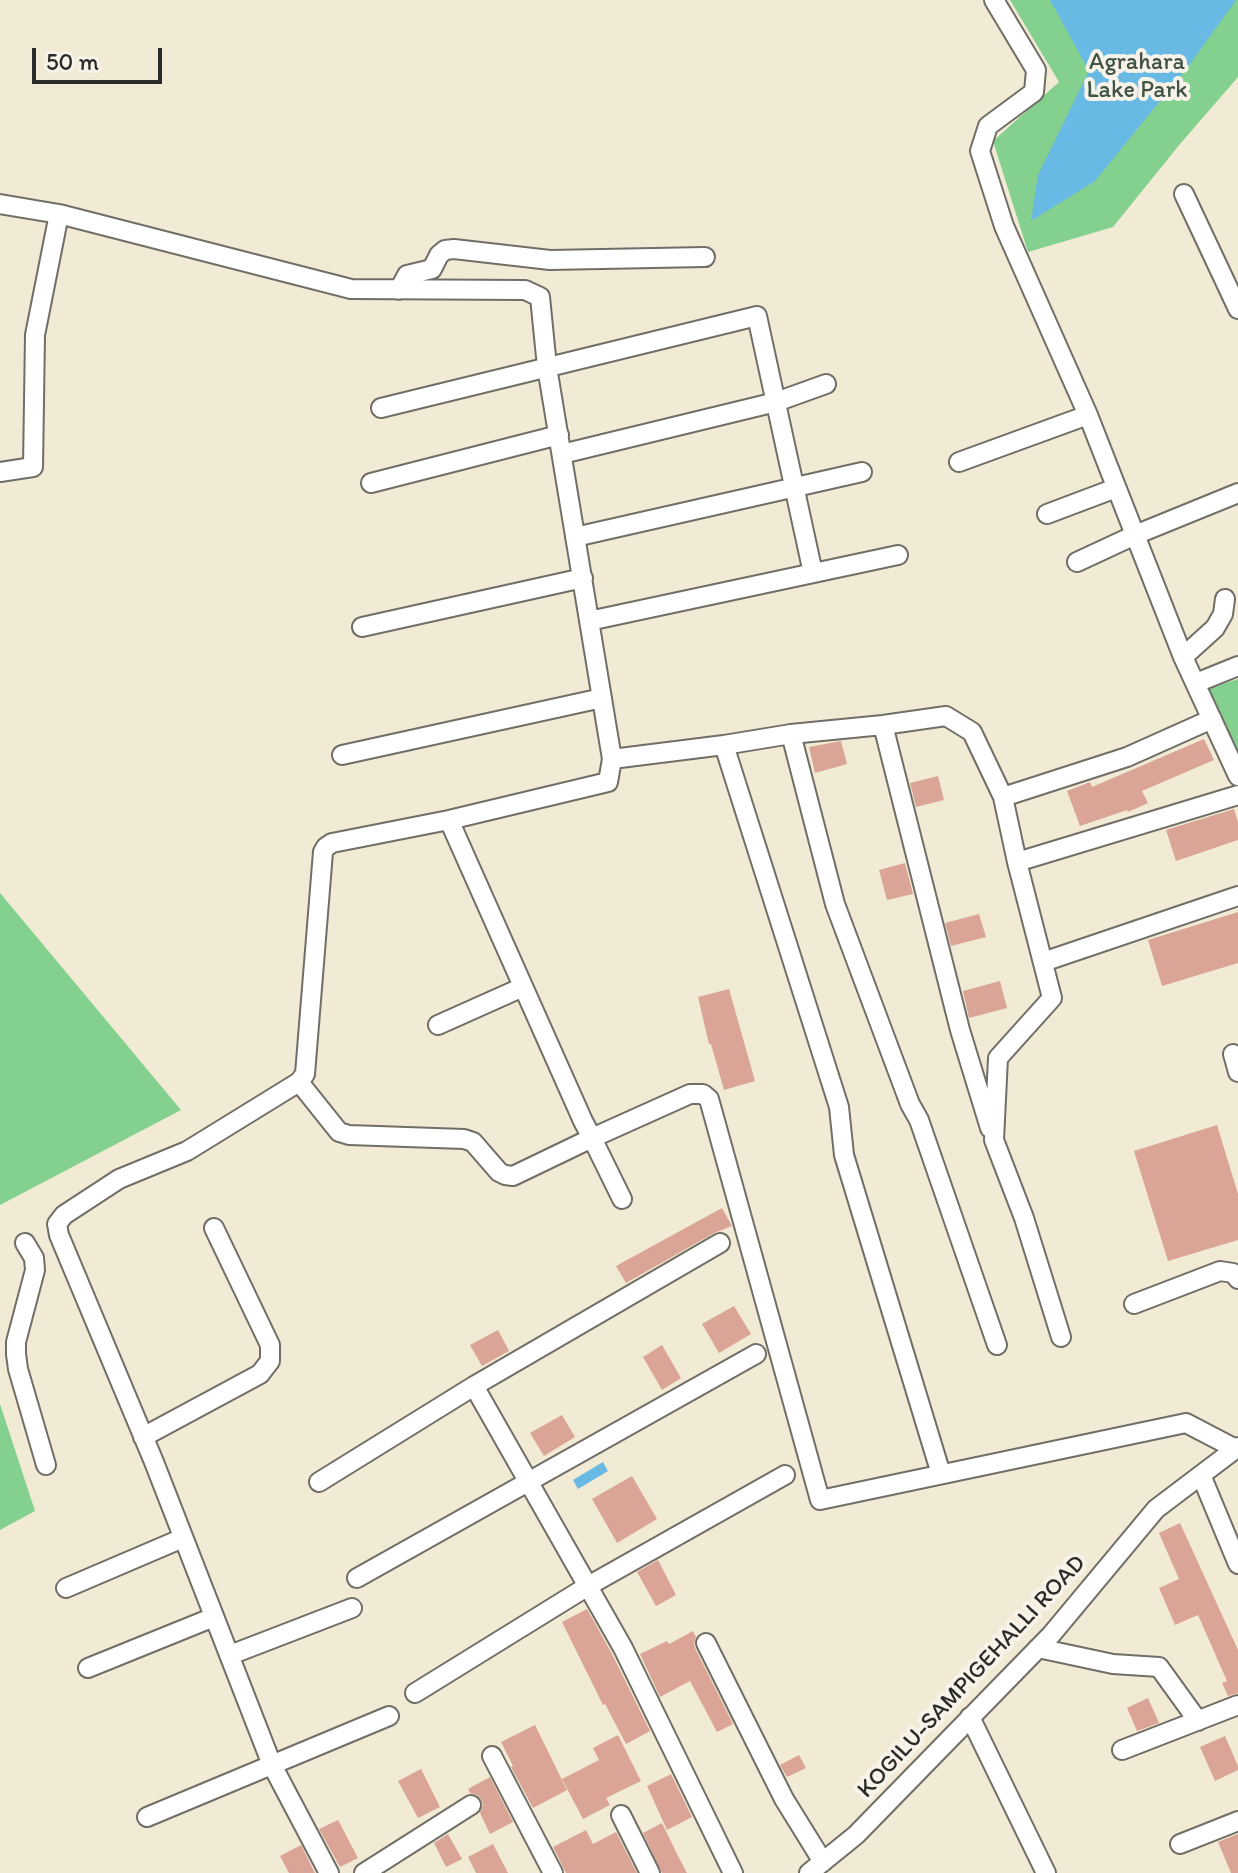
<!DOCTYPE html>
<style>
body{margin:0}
#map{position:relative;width:1238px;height:1873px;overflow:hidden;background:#f1ead5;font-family:Itim,sans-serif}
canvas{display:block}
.scale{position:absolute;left:32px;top:48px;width:130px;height:36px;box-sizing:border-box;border:4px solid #2b2b2b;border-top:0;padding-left:10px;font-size:24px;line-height:28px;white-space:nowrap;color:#2b2b2b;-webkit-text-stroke:6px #f7f3e8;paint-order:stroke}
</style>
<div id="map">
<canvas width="1238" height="1873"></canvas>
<div class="scale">50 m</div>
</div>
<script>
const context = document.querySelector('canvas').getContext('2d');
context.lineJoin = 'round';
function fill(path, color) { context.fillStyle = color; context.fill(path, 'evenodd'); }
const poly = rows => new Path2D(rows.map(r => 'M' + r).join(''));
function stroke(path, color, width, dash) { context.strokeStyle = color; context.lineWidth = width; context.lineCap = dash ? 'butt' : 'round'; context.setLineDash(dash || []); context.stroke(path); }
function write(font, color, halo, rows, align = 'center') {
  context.font = font + ' Itim,sans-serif'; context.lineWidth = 8; context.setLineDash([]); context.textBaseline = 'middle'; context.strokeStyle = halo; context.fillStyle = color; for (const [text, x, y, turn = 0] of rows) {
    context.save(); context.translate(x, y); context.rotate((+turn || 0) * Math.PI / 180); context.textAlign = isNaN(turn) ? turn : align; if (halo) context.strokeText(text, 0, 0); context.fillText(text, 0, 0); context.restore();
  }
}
const green = poly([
 [1010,0,1238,0,1238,77,1180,144,1113,227,1028,252,993,141,1059,82],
 [1238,679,1238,757,1207,689],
 [0,893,181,1110,0,1205],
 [0,1404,35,1511,0,1530]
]);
const water = poly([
 [1050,0,1236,0,1190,64,1095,181,1031,221,1038,175,1089,71],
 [603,1462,608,1471,578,1489,573,1480]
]);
const building = poly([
 [1204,739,1214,760,1142,791,1148,803,1128,812,1127,810,1080,826,1067,791,1090,782,1092,787],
 [841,741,847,764,815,773,809,747],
 [938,776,944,800,916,807,910,783],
 [1234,809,1238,822,1238,840,1176,861,1166,830],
 [905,863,913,894,887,900,879,870],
 [1238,912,1238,963,1162,986,1148,940],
 [979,914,986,937,951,946,945,923],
 [1000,981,1007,1008,969,1018,963,991],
 [729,989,755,1081,724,1090,711,1044,709,1044,698,997],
 [1217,1125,1238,1194,1238,1240,1168,1261,1134,1151],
 [722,1208,732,1226,714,1233,626,1283,616,1266],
 [734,1306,751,1334,719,1353,702,1324],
 [498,1330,509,1351,482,1366,470,1345],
 [662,1345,681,1378,662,1390,643,1357],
 [562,1415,575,1437,544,1456,530,1433],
 [632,1476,657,1519,617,1543,592,1499],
 [1180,1523,1238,1650,1238,1693,1228,1696,1222,1683,1227,1681,1198,1615,1175,1625,1159,1588,1179,1579,1159,1533],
 [658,1560,676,1595,656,1606,637,1572],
 [587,1609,612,1654,650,1731,626,1744,605,1704,603,1705,562,1622],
 [693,1631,696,1637,694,1643,695,1648,733,1724,717,1732,690,1681,660,1697,640,1654,667,1641,669,1644],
 [1148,1698,1159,1723,1137,1731,1127,1708],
 [535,1725,567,1790,533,1808,511,1767,513,1766,501,1742],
 [618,1735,641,1781,606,1798,610,1805,583,1819,562,1779,599,1760,593,1748],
 [1225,1736,1238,1766,1238,1770,1215,1781,1200,1747],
 [799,1755,806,1768,787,1777,780,1765],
 [421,1769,440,1807,418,1818,398,1781],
 [671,1774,692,1817,667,1830,647,1786],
 [490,1777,513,1822,490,1834,480,1813,483,1805,481,1799,477,1795,470,1793,468,1789],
 [338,1820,358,1858,340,1867,319,1829],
 [662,1823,677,1854,687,1873,662,1873,643,1833],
 [586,1830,593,1844,616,1832,637,1873,566,1873,553,1847],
 [448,1834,462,1859,446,1867,434,1843],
 [1238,1834,1238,1873,1231,1873,1218,1842],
 [493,1844,508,1873,476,1873,468,1857],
 [301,1845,315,1873,289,1873,280,1856]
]);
const minor = poly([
 [994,0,1036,70,1034,92,988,126,980,151,1004,226,1088,415,1183,657,1238,776],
 [1184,194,1238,309],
 [0,204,59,214,351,289,525,290,540,297,547,367,612,759,608,782,449,820,332,843,326,847,323,852,305,1074,299,1082,187,1151,119,1179,64,1215,57,1224,59,1235,154,1462,272,1765,329,1873],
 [399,290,407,275,432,269,439,255,445,250,454,249,550,260,705,257],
 [381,408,757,316,813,573],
 [562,454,776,402,826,384],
 [959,462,1088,415],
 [0,472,33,467,35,335,59,214],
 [371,483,559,435],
 [1047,514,1116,488],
 [575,537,862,472],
 [1077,562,1135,535,1238,493],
 [589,621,898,555],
 [362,627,583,578],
 [1183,657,1215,628,1223,614,1225,599],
 [1196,683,1238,666],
 [883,725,960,1030,990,1128],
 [791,734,835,904,910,1104,919,1120,997,1345],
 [724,745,839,1107,844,1155,941,1474],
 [342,755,602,698],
 [612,759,724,745,791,734,883,725,946,716,972,732,1003,797,1017,862,1052,998,998,1058,994,1140,1024,1218,1061,1337],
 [1003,797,1127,757,1212,719],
 [449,820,583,1121,592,1138,690,1094,703,1094,709,1099,820,1500,1186,1423,1236,1449],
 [1017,862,1238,795],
 [1043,962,1238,896],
 [438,1025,523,987],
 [1233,1054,1238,1072],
 [299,1082,339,1132,349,1135,464,1139,473,1142,499,1172,505,1175,513,1176,592,1138,622,1199],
 [25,1243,34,1258,35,1270,16,1342,16,1354,18,1369,46,1465],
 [1134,1304,1220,1271,1233,1273,1238,1279],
 [474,1386,623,1648,733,1873],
 [143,1437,260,1374,270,1361,270,1345,214,1228],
 [1201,1475,1238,1564],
 [319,1482,474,1386,720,1243],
 [357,1578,756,1354],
 [66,1588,183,1538],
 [706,1643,784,1799,823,1862],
 [1038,1648,1113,1664,1159,1667,1198,1721],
 [230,1655,352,1608],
 [88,1668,214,1617],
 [415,1693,588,1586,785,1475],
 [970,1717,1046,1873],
 [1122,1750,1238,1705],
 [492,1756,553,1873],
 [621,1815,650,1873],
 [147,1817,389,1716],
 [1180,1844,1238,1821],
 [364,1873,471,1805],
 [809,1873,856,1835,1051,1635,1156,1509,1238,1447]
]);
const parkNames = [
 ["Agrahara",1137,63],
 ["Lake Park",1137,91]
];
const streetNames = [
 ["KOGILU-SAMPIGEHALLI ROAD",972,1677,-47]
];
fill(green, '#84d08e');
fill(water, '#68b9e3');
fill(building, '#daa596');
stroke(minor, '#706e66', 22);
stroke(minor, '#fff', 18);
write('24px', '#415444', '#f7f3e8', parkNames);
write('24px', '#2b2b2b', '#f7f3e8', streetNames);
</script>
